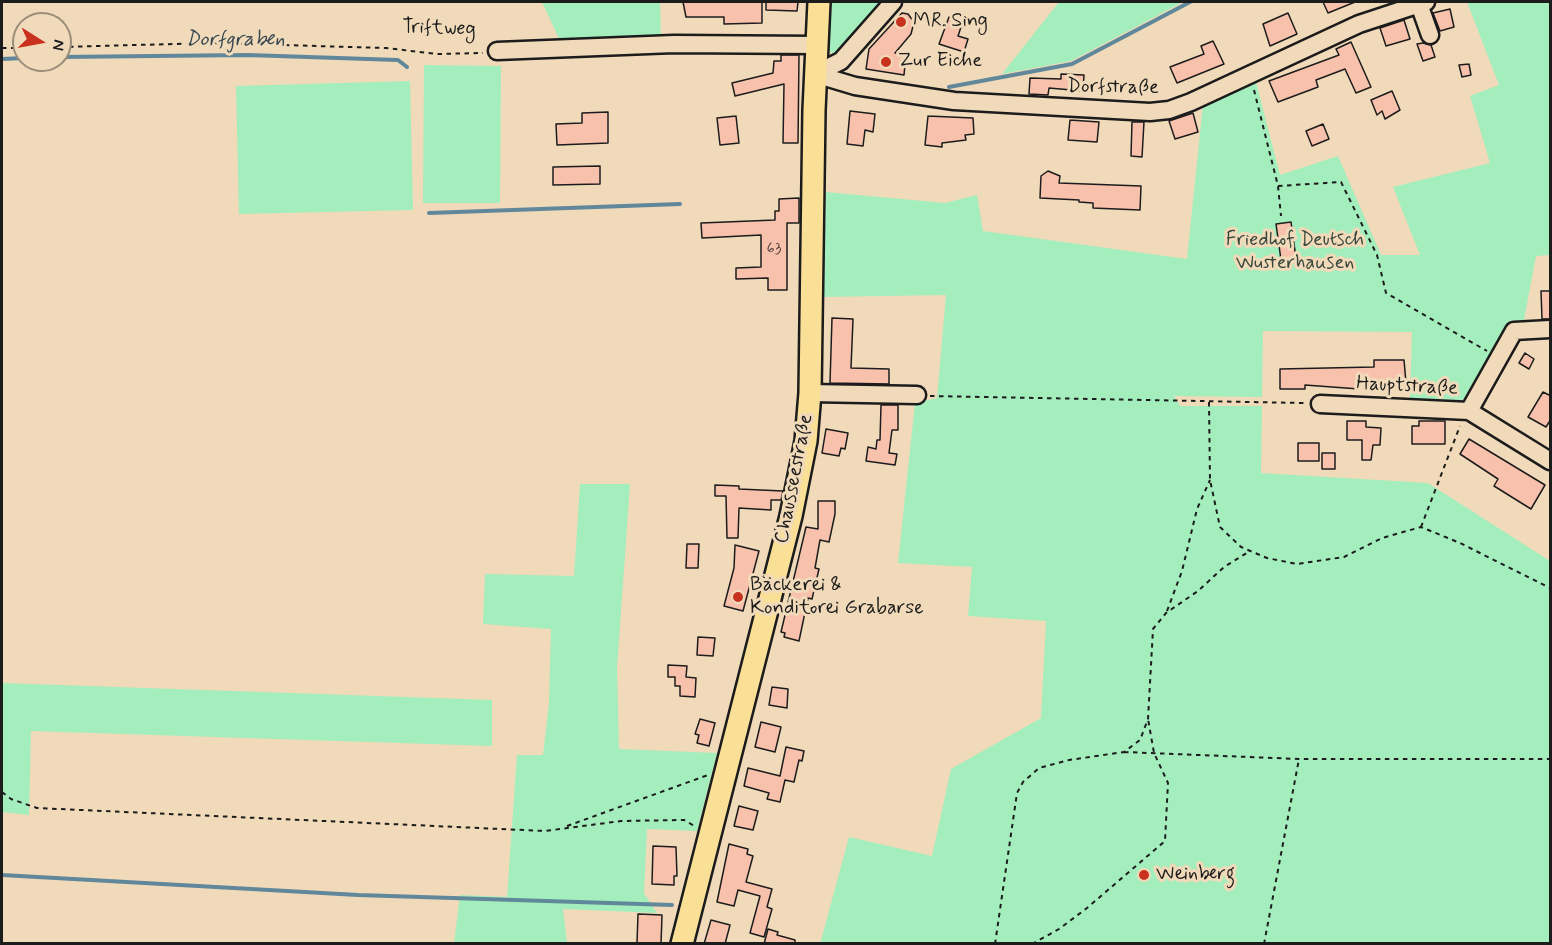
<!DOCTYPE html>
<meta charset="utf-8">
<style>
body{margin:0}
#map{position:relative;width:1552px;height:945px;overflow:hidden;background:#f0dab9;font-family:Mynerve,sans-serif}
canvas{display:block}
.frame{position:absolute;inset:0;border:3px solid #1c1c1c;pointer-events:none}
.north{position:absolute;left:12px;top:12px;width:60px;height:60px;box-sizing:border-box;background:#f0dab9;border:2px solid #9b8e7a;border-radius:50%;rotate:101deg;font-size:16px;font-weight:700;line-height:24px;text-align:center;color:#1c1c1c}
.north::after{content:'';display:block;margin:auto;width:21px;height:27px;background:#c8321e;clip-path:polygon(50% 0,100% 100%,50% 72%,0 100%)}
</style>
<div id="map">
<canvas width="1552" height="945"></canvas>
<div class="frame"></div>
<div class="north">N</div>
</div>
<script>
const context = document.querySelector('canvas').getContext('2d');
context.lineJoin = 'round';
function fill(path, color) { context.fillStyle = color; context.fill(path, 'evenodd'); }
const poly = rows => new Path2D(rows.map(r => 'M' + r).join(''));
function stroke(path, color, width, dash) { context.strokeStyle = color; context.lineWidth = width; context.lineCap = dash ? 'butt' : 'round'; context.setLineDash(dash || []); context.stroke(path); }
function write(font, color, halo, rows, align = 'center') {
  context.font = font + ' Mynerve,sans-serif'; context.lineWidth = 6; context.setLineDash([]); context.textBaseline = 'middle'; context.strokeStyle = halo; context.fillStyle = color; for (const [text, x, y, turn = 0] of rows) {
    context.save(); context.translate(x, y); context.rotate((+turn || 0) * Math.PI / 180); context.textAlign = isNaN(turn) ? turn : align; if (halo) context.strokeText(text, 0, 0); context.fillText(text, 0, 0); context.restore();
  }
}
const green = poly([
 [542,2,660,2,661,39,561,43],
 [829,2,885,2,839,52,832,53,826,50,826,30,829,30,832,7,828,6],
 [1059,2,1183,2,1071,61,1002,74],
 [1467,2,1550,2,1550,255,1536,256,1524,320,1509,321,1463,400,1410,399,1412,332,1263,331,1262,397,1174,396,1180,406,1262,406,1261,473,1428,483,1550,561,1550,943,820,944,849,837,932,856,951,769,1041,718,1046,621,968,616,972,567,898,563,915,403,937,398,946,295,823,297,826,192,945,203,977,195,983,231,1187,259,1203,104,1256,82,1280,175,1338,156,1381,255,1420,255,1393,187,1490,163,1470,96,1499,85],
 [424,65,501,66,500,203,423,203],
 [410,81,413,210,239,214,236,86],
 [580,484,630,484,617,668,619,749,717,753,697,831,647,829,644,893,657,913,563,909,567,943,454,943,460,895,507,897,517,755,543,755,549,703,551,629,483,624,485,574,574,576],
 [2,683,492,700,492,746,31,731,29,815,2,812]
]);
const stream = poly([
 [60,57,248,55,398,60,407,67],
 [2,59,24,58],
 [949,87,1072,64,1190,2],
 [429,213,680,204],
 [2,875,358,895,672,905]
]);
const building = poly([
 [683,2,762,2,762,23,724,24,724,17,686,17,683,2],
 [766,2,798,2,797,11,766,10,766,2],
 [1323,2,1355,2,1328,13,1323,2],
 [1450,9,1454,27,1440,31,1433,13,1450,9],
 [902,13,908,14,914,22,911,34,895,53,906,55,904,75,866,69,869,49,902,13],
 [1288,13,1297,34,1270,46,1263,24,1288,13],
 [949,17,963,21,958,36,968,39,964,52,939,44,949,17],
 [1404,20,1410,39,1386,46,1380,28,1404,20],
 [1213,41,1224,64,1177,83,1170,67,1204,54,1201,46,1213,41],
 [1351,42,1371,87,1356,93,1345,69,1316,80,1318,87,1278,102,1269,81,1339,55,1336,49,1351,42],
 [1423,43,1431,45,1435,57,1423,61,1417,44,1423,43],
 [781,55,799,55,798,143,783,143,784,84,735,96,732,83,773,73,774,61,781,61,781,55],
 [1469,64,1471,75,1462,77,1459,65,1469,64],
 [1061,74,1084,75,1083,91,1049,88,1048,95,1029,94,1030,78,1061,79,1061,74],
 [1392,91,1400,110,1385,119,1382,111,1377,115,1371,100,1392,91],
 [850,111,875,114,873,132,865,130,863,146,847,144,850,111],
 [608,112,608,143,557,145,556,124,582,123,582,113,608,112],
 [1193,113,1198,132,1175,139,1169,121,1193,113],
 [736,116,739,143,720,145,717,118,736,116],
 [928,116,973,118,974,134,965,135,966,140,942,143,942,147,925,145,928,116],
 [1070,120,1099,122,1097,142,1068,140,1070,120],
 [1132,122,1144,122,1142,157,1131,156,1132,122],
 [1323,124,1329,139,1312,146,1306,131,1323,124],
 [600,166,600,184,553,185,553,167,600,166],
 [1048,171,1060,176,1059,183,1141,186,1140,210,1093,208,1093,203,1079,202,1079,200,1040,198,1041,176,1048,171],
 [799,198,799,223,787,223,787,290,768,290,768,278,736,279,736,268,761,267,761,235,702,238,701,223,775,220,775,211,779,211,779,199,799,198],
 [1291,222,1296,258,1281,260,1276,224,1291,222],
 [1541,291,1551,291,1551,319,1542,319,1541,291],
 [832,318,853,319,851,368,889,369,889,384,830,383,832,318],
 [1525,353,1534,359,1529,369,1519,363,1525,353],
 [1374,360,1404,360,1406,383,1359,383,1359,389,1305,385,1305,389,1280,389,1280,369,1374,367,1374,360],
 [1543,392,1551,396,1551,419,1546,427,1528,417,1543,392],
 [881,405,898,405,898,430,892,430,889,453,897,454,895,465,866,461,868,447,876,449,877,440,880,440,881,405],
 [1347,421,1366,421,1366,427,1381,428,1380,445,1373,445,1371,460,1362,460,1362,440,1347,440,1347,421],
 [1419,421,1445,421,1445,444,1412,444,1412,426,1419,426,1419,421],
 [826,429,848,433,845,449,841,448,839,456,822,453,826,429],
 [1469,439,1545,485,1531,509,1494,486,1498,479,1460,454,1469,439],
 [1298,443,1319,443,1319,461,1298,461,1298,443],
 [1322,453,1335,453,1335,469,1322,469,1322,453],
 [715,485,739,486,739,489,783,491,781,500,771,500,771,510,739,508,738,538,727,538,726,496,715,496,715,485],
 [818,501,835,501,835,514,829,542,820,540,815,568,819,569,812,599,808,598,799,641,784,637,785,633,781,632,806,527,818,529,818,501],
 [687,544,699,544,698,568,686,568,687,544],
 [735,545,759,551,743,611,724,606,734,568,735,545],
 [698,637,715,638,713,656,697,655,698,637],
 [668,665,687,666,686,677,696,678,695,697,680,696,680,686,675,686,675,677,668,677,668,665],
 [772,687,788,689,787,708,769,705,772,687],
 [700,719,715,723,709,746,697,743,699,735,695,734,700,719],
 [761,722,781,727,775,752,755,747,761,722],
 [786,747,804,751,802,761,799,760,794,782,785,780,780,802,767,799,769,793,744,786,748,768,780,776,786,747],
 [739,806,758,811,753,830,734,826,739,806],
 [729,844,748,849,747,854,753,856,746,882,772,889,767,907,772,909,764,937,750,933,760,896,738,890,734,906,717,902,729,844],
 [653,846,676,847,677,876,674,876,674,885,652,884,653,846],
 [638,914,662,915,661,944,637,943,638,914],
 [711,920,730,925,725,944,704,944,711,920],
 [768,929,778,932,777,935,795,940,795,944,764,944,768,929]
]);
const path = poly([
 [60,47,212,43,386,48,437,54,483,53],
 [2,48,24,48],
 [1254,90,1278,186,1281,216],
 [1278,186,1341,182,1377,255,1386,293,1487,351],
 [930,396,1305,403],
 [1209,402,1210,480,1220,527,1241,547,1267,558,1297,564,1344,557,1382,538,1421,527,1460,543,1550,588],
 [1421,527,1460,426],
 [1167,611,1182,571,1197,509,1210,480],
 [1124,752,1299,759,1550,759],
 [2,792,11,799,37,808,545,831,621,821,684,820,696,827],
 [567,826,708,775],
 [995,944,1017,793,1023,782,1039,768,1069,760,1124,752,1140,740,1148,719,1153,629,1166,613,1198,591,1224,567,1250,551],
 [1032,944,1059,929,1087,908,1165,841,1168,783,1154,753,1148,719],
 [1264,944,1299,759]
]);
const minor = poly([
 [1419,4,1430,35],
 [497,51,674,44,816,45],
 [815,74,855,86,954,101,1150,112,1169,110,1191,102,1359,24,1426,2],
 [815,74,841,61,893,2],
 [810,393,917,395],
 [1320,404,1469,411,1550,461],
 [1469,411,1514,331,1550,329]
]);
const major = poly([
 [682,944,791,516,806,441,810,393,814,110,819,2]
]);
const markers = [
 [901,22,6,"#c8321e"],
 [886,62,6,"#c8321e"],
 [738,597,6,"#c8321e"],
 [1144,875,6,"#c8321e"]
];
const numberNames = [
 ["63",774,250]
];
const poiNames = [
 ["MR. Sing",913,22],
 ["Zur Eiche",898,62],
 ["Bäckerei &",750,586],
 ["Konditorei Grabarse",750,609],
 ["Weinberg",1156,875]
];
const streetNames = [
 ["Triftweg",439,29,2],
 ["Dorfstraße",1113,88,1],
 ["Hauptstraße",1407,387,3],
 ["Chausseestraße",795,479,-79]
];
const parkNames = [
 ["Friedhof Deutsch",1295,241],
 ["Wusterhausen",1295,264]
];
const waterNames = [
 ["Dorfgraben",235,41]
];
fill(green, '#a4eebd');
stroke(stream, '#61879b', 4);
fill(building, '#f8c1ac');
stroke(building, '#1c1c1c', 1.5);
stroke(minor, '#1c1c1c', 21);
stroke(major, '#1c1c1c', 26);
stroke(path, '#1c1c1c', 2, [4.5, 4.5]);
stroke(minor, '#f0dab9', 16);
stroke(major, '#fadf96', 21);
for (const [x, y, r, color] of markers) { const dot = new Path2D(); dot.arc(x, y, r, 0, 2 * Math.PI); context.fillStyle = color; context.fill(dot); stroke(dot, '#f0dab9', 2); }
write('16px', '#534540', null, numberNames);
write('20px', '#1c1c1c', '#f0dab9', poiNames, 'left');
write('20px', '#1c1c1c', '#f0dab9', streetNames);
write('20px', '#37463c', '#f0dab9', parkNames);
write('italic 21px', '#394851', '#f0dab9', waterNames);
</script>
